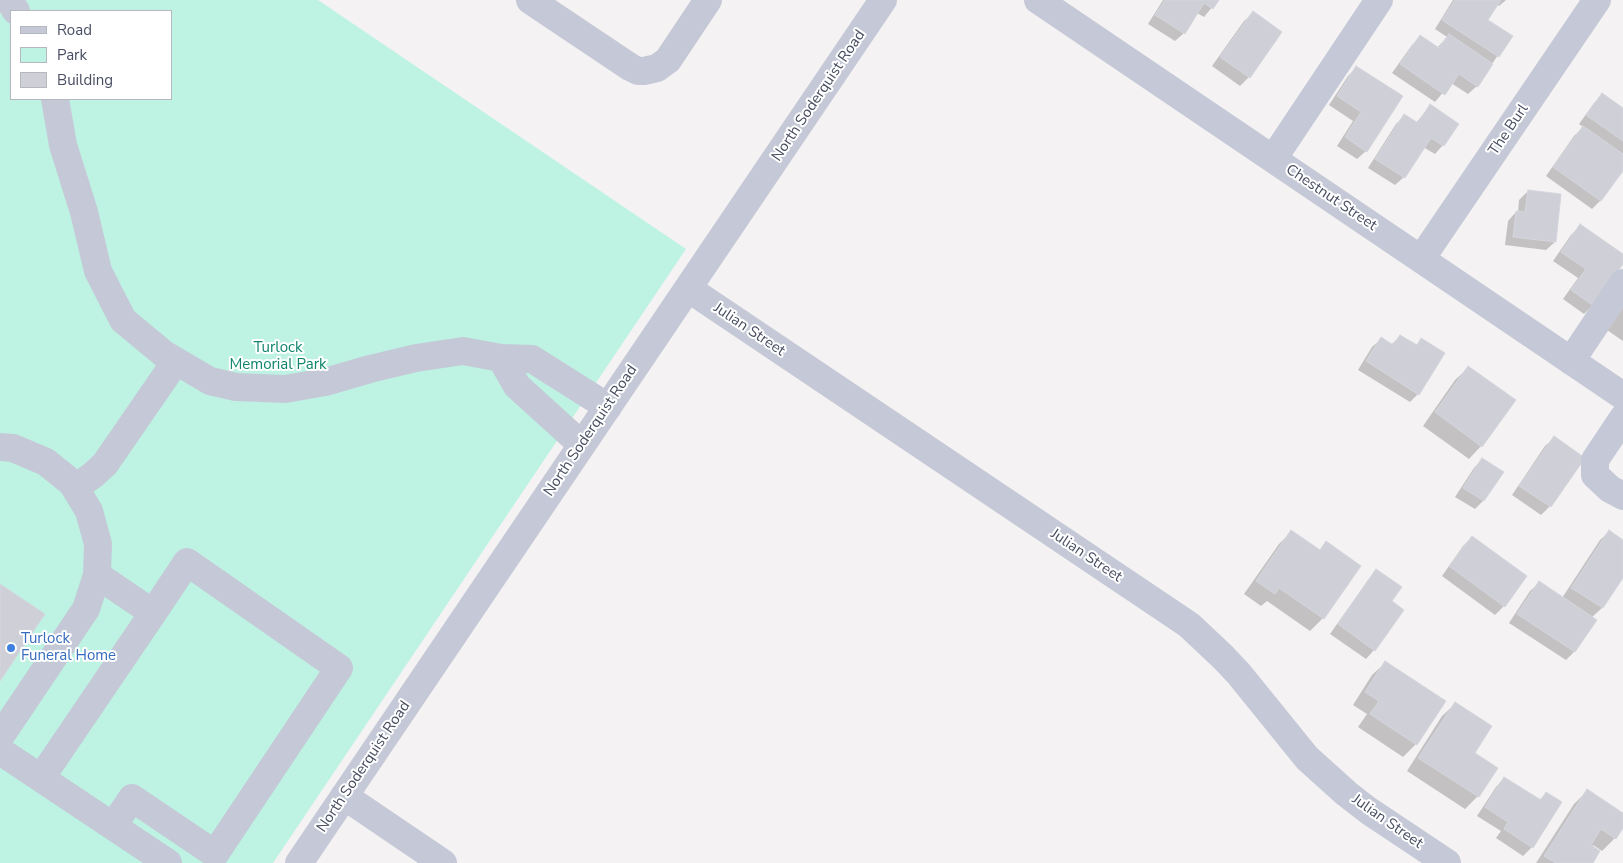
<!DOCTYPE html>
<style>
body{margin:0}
#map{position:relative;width:1623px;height:863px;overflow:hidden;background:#f4f2f2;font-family:"Nunito Sans",sans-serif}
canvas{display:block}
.legend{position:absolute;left:10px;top:10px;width:162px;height:90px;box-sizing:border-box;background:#fff;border:1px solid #b6b8c0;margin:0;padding:6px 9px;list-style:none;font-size:15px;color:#484d61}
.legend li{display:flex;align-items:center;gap:10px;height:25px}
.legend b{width:25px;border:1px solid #b6b8c0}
</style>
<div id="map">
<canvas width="1623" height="863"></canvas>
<ul class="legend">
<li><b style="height:6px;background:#c5c9d7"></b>Road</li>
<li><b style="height:14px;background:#bef3e3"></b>Park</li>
<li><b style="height:14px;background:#cecfd7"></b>Building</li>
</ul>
</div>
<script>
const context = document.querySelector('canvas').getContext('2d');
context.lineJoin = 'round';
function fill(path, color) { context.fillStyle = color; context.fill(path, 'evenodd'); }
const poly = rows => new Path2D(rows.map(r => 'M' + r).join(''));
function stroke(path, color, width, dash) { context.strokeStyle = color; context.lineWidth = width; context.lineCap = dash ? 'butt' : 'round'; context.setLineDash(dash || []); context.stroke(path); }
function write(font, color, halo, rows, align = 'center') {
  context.font = font + ' "Nunito Sans",sans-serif'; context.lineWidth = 4; context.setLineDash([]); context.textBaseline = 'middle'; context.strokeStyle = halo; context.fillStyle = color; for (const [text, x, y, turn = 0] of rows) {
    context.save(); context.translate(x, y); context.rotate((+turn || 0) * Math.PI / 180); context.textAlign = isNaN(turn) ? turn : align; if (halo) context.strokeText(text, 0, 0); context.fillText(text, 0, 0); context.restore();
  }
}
const green = poly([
 [0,0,318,0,686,249,273,863,0,863],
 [11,11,171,11,171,99,11,99]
]);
const shadow = poly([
 [1163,0,1218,0,1204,17,1197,13,1184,33,1175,41,1148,24],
 [1453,0,1506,0,1499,6,1497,4,1487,20,1511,36,1477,86,1468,94,1451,83,1435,102,1392,73,1412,45,1420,37,1437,48,1447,37,1435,29],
 [1253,13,1249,77,1240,86,1212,66,1244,21],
 [1356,68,1366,151,1357,159,1337,146,1353,121,1329,105,1348,76],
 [1602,95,1622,109,1623,107,1623,169,1600,201,1592,209,1546,176,1574,136,1583,127,1579,124,1594,103],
 [1430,106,1443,145,1435,154,1423,147,1404,177,1395,185,1368,168,1396,124,1405,116,1416,123],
 [1528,191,1555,242,1546,250,1505,245,1508,221,1516,212,1518,213,1519,200],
 [1580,226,1623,255,1623,262,1593,305,1584,314,1563,299,1578,278,1553,261,1571,235],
 [1623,307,1623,341,1607,330],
 [1400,336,1415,346,1422,340,1418,394,1410,402,1358,370,1372,347,1381,339,1391,345],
 [1468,368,1481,446,1469,459,1423,426,1455,380],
 [1554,438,1583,458,1550,506,1541,515,1512,495,1545,446],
 [1482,459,1502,472,1483,501,1475,509,1455,497,1474,468],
 [1292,531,1319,551,1326,543,1323,618,1310,631,1267,601,1261,606,1244,594,1279,544],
 [1609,532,1623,541,1623,576,1602,608,1591,618,1595,620,1574,652,1566,660,1509,623,1530,591,1539,583,1562,598,1600,540],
 [1472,537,1526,577,1504,606,1495,615,1442,576,1463,546],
 [1376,571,1374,650,1366,659,1330,634,1368,580],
 [1385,663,1416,744,1403,757,1358,727,1367,714,1353,705,1372,675],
 [1455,704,1473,753,1496,768,1478,796,1465,809,1407,771,1442,716],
 [1504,778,1539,800,1546,794,1532,847,1523,856,1496,838,1501,831,1477,816,1496,787],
 [1587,791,1623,814,1623,826,1615,838,1602,851,1593,845,1591,863,1536,863,1574,804]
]);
const building = poly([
 [1165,0,1219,0,1213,9,1204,3,1185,34,1155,15,1165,0],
 [1455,0,1501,0,1488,20,1513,36,1499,57,1442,20,1455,0],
 [1253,11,1282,32,1250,78,1220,57,1253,11],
 [1449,34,1493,64,1478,87,1459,74,1445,95,1400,64,1420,35,1439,48,1449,34],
 [1356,66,1403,96,1367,152,1345,137,1361,112,1337,96,1356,66],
 [1602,93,1623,108,1623,141,1586,115,1602,93],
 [1430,104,1459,124,1444,146,1431,138,1405,178,1375,159,1404,114,1418,123,1430,104],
 [1583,126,1623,154,1623,171,1601,201,1553,167,1583,126],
 [1528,190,1561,194,1556,242,1513,237,1516,211,1525,212,1528,190],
 [1580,224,1623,254,1623,264,1594,306,1571,290,1586,269,1561,252,1580,224],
 [1400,335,1417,345,1421,338,1445,353,1419,395,1366,361,1381,337,1393,345,1400,335],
 [1468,366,1516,400,1482,447,1435,412,1468,366],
 [1554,436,1585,458,1551,507,1519,486,1554,436],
 [1482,458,1504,472,1484,501,1463,488,1482,458],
 [1291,530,1320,550,1326,541,1361,566,1324,619,1279,588,1275,594,1256,581,1291,530],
 [1609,530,1623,540,1623,578,1603,608,1571,588,1609,530],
 [1472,536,1527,576,1505,607,1449,566,1472,536],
 [1376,569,1402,587,1392,601,1404,610,1375,651,1338,624,1376,569],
 [1539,581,1597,620,1575,652,1517,614,1539,581],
 [0,584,45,614,0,681,0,584],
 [1385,661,1446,701,1417,745,1370,714,1379,701,1365,692,1385,661],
 [1455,702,1492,726,1475,753,1498,768,1479,797,1418,758,1455,702],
 [1504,777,1541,800,1546,792,1562,802,1533,848,1504,829,1508,822,1485,807,1504,777],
 [1587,789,1623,813,1623,828,1616,839,1601,829,1591,845,1600,851,1593,863,1556,863,1544,856,1587,789]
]);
const minor = poly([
 [9,0,16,11],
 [530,0,630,67,638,71,644,71,657,68,668,60,708,0],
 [1038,0,1623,396],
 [55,99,63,145,84,212,98,271,123,320,164,354,210,381,236,387,285,389,325,382,370,369,416,358,463,351,501,358,532,359,608,407],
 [1273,159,1379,0],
 [1421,259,1597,0],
 [689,289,1189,625,1223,657,1239,674,1307,758,1347,794,1369,811,1447,863],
 [501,358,517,386,582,445],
 [1571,361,1623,283],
 [1623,418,1595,460,1595,475,1610,489,1623,496],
 [0,447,13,448,46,462,72,483,89,511,98,544,97,575,86,609,0,737],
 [75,488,93,475,105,464,176,361],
 [0,751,168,863],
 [41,778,153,613,97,575],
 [344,796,443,863],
 [113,826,132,798,215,854,339,668,187,562,153,613],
 [299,863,883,0]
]);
const markers = [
 [11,648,5,"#3f7fe0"]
];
const streetNames = [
 ["North Soderquist Road",819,96,-56],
 ["The Burl",1509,130,-56],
 ["Chestnut Street",1331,198,34],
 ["Julian Street",749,330,34],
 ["North Soderquist Road",591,431,-56],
 ["Julian Street",1086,556,34],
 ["North Soderquist Road",364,767,-56],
 ["Julian Street",1387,822,35]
];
const parkNames = [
 ["Turlock",278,348],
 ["Memorial Park",278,365]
];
const shopNames = [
 ["Turlock",21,639],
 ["Funeral Home",21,656]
];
fill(green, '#bef3e3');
fill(shadow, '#0003');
fill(building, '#cecfd7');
stroke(building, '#d5d5dd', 1);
stroke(minor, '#c5c9d7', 28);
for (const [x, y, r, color] of markers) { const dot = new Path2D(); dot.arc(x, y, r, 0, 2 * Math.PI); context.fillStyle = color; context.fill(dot); stroke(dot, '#fff', 2); }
write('15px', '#484d61', '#fff', streetNames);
write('15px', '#10856d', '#fff', parkNames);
write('15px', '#366cbe', '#fff', shopNames, 'left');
</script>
